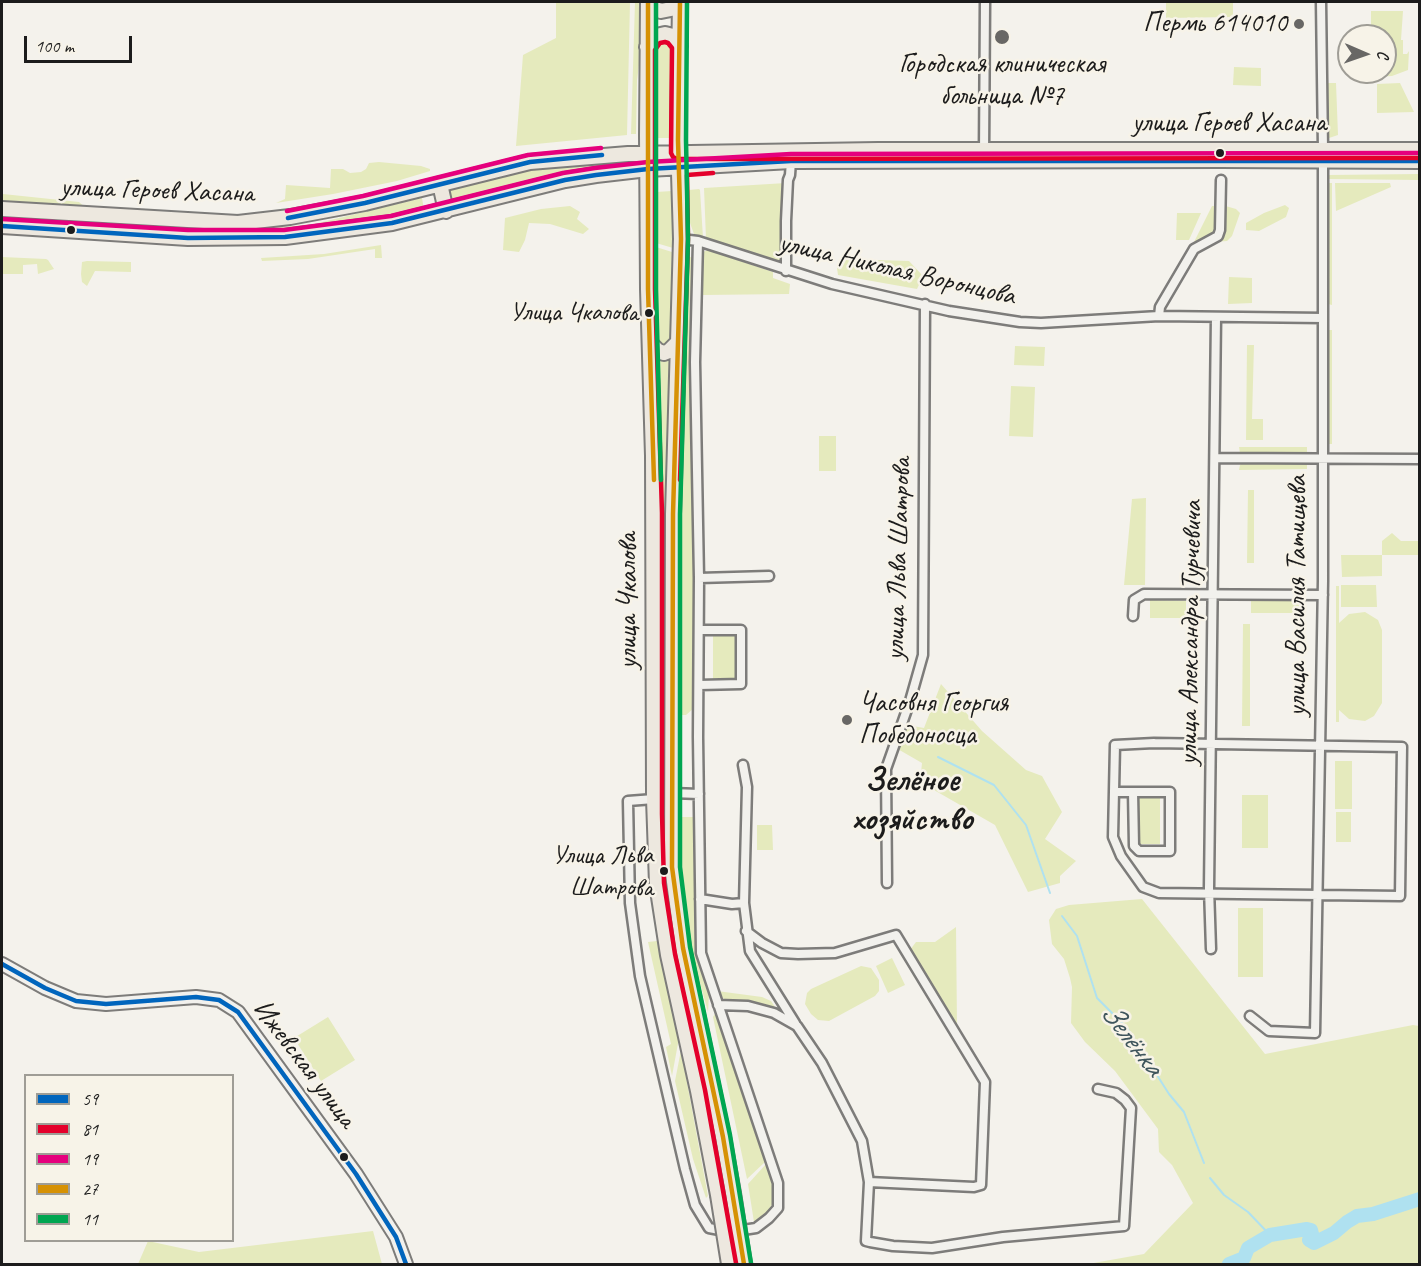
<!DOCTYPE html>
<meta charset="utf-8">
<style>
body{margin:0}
#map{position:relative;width:1421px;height:1266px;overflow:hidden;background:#f4f2ec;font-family:Caveat,sans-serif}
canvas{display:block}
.frame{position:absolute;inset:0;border:3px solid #1c1c1c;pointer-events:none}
.legend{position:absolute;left:24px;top:1074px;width:210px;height:168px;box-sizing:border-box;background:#f7f3e8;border:2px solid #9f9d96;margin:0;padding:8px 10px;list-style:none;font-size:18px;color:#1c1c1c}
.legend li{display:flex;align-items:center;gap:12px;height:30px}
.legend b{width:30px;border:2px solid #9f9d96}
.north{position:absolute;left:1337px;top:24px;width:60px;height:60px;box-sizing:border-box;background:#f7f3e8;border:2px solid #9f9d96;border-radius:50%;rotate:92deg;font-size:16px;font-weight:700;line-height:24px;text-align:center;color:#1c1c1c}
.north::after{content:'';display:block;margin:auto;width:21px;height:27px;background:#686765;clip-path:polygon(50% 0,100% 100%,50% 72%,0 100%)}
.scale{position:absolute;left:24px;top:36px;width:108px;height:27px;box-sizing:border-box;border:3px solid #1c1c1c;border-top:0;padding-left:8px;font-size:18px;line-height:21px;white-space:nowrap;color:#1c1c1c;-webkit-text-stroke:4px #f7f3e8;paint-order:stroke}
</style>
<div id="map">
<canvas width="1421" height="1266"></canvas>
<div class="frame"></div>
<ul class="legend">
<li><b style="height:8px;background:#0065bd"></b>59</li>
<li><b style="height:8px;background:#e4002b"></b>81</li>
<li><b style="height:8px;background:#e5007d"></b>19</li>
<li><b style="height:8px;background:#d69104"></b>27</li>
<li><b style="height:8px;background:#00a651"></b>11</li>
</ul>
<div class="north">С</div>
<div class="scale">100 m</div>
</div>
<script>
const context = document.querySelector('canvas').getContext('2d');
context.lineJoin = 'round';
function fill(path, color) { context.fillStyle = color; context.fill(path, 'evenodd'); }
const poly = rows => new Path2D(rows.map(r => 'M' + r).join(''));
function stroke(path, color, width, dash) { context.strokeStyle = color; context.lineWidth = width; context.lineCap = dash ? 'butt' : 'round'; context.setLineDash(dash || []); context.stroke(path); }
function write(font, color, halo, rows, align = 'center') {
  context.font = font + ' Caveat,sans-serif'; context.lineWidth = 5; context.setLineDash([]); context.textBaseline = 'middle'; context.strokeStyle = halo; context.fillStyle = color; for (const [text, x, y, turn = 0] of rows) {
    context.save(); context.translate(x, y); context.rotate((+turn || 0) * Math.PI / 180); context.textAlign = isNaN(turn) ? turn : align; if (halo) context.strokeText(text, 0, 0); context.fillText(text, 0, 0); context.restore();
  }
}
const green = poly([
 [556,2,630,2,627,135,516,146,523,55,556,38],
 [635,2,641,2,640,58,637,80,636,134,631,134],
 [1166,2,1233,2,1233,17,1166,18],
 [1371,11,1403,11,1401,40,1403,40,1403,54,1407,54,1409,51,1408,70,1392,76,1371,77,1371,72,1385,72,1385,36,1371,36],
 [662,41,668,42,670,47,670,138,653,138,653,48,656,43],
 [1234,67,1261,68,1261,86,1233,85],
 [1328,83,1336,83,1338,135,1329,138],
 [1400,83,1414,112,1377,113,1377,84],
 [626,160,626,164,564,173,453,201,449,199,447,190,450,187,531,170],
 [379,162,421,166,430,169,430,171,397,181,333,194,276,203,285,199,286,185,330,188,331,169,343,169,350,173,361,172,366,169,369,163],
 [1419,174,1419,180,1328,179,1328,175],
 [786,183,784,265,706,239,704,188],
 [1327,183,1332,183,1332,305,1328,304],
 [1335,183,1390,183,1391,187,1336,211],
 [699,189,700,190,703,238,694,234,690,223,689,190],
 [672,191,673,248,656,243,656,192],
 [3,194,79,202,86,208,2,201],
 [422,198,424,210,397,217,304,230,236,234,10,219,6,216,252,230,314,224],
 [1222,205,1236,209,1240,213,1232,236,1227,241,1214,242],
 [1285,205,1289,208,1286,217,1259,231,1246,230,1246,223,1264,213],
 [570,206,580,212,577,219,589,229,583,234,550,224,529,223,525,240,519,252,503,250,505,218,541,209],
 [1212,206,1219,206,1215,234,1192,246],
 [1177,213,1201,213,1189,240,1176,240],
 [381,245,382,258,375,258,375,249,308,259,262,261,261,258,324,254],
 [656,247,672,252,670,342,664,347,657,342],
 [708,250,773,272,773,278,790,284,789,294,703,295,703,252],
 [686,256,694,258,697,685,694,686,694,708,686,715,682,715,679,694,679,514],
 [2,257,46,259,48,260,54,269,38,274,37,264,23,265,23,274,2,274],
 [844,259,909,261,923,276,917,289,838,275,837,268,840,262],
 [87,261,131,262,131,272,95,271,87,286,82,282,81,274,82,262],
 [1229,277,1252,278,1252,303,1228,304],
 [1326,330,1332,330,1332,444,1326,444],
 [1247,345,1254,345,1252,419,1263,419,1263,440,1246,440],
 [1015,346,1045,347,1044,366,1014,365],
 [658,357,670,358,666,513,665,811,662,811,661,513],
 [1011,386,1035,387,1033,437,1009,436],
 [819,436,836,436,836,471,819,471],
 [1239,447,1307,447,1307,455,1244,455,1240,453],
 [1244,462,1307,462,1307,469,1239,470,1240,465],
 [1248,490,1254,490,1254,563,1247,563],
 [1146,498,1145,585,1124,585,1132,499],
 [1392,533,1401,541,1419,541,1419,555,1382,555,1382,576,1342,577,1341,555,1382,555,1382,541],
 [1341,585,1376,585,1377,607,1341,607],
 [1336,586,1339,586,1339,623,1349,614,1365,612,1378,620,1382,630,1382,703,1374,716,1365,721,1349,719,1339,710,1339,722,1336,722],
 [1251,599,1305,600,1305,613,1251,613],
 [1150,600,1186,601,1186,618,1150,618],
 [1243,624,1250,624,1250,726,1242,726],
 [713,632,740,632,740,682,713,682],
 [941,684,982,731,1026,770,1042,776,1062,812,1045,839,1076,861,1060,876,1060,883,1028,892,995,825,920,782,922,763,896,748,907,725,924,728],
 [1335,761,1352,761,1352,809,1335,809],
 [1242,795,1268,795,1268,848,1242,848],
 [1139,797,1160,797,1160,844,1139,844],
 [1336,812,1351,812,1351,842,1336,842],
 [679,817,697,817,697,944,707,983,705,986,709,994,708,1012,693,957,683,894],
 [757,825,772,825,773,850,757,850],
 [1142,899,1265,1054,1413,1025,1419,1026,1419,1264,1088,1264,1144,1254,1193,1203,1172,1165,1159,1152,1158,1129,1115,1071,1085,1042,1071,1023,1072,987,1070,978,1064,959,1052,944,1049,920,1056,909,1069,905],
 [1238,908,1263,908,1263,977,1238,977],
 [956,927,957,1026,910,950,916,942,935,942],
 [657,941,679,1038,672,1076,666,1047,671,1044,648,942],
 [892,958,905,985,888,993,876,966],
 [861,966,871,968,879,980,879,991,875,996,829,1021,818,1020,811,1014,805,1004,807,993,811,989],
 [717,991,762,997,771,1001,777,1010,726,1000,718,995],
 [716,1012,765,1162,747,1179,713,1017],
 [328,1017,355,1060,321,1081,294,1038],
 [681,1050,708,1196,706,1198,693,1159,675,1081],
 [766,1164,774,1186,774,1202,767,1212,754,1222,748,1184],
 [373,1231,382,1264,138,1264,148,1241,199,1252]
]);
const stream = poly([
 [938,757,994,785,1026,825,1050,893],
 [1062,916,1077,936,1097,998,1127,1028,1169,1094,1184,1112,1204,1163],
 [1210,1178,1224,1195,1248,1212,1270,1235]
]);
const river = poly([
 [1229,1264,1244,1258,1248,1248,1270,1235,1307,1229,1311,1230,1312,1234,1309,1240,1314,1243,1334,1233,1347,1222,1357,1216,1373,1214,1420,1199]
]);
const street = poly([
 [1321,2,1323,149],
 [984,154,985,2],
 [681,239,698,241,832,284,949,311,1020,322,1041,323,1159,316,1323,318],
 [786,271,786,221,788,180,790,175,791,161],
 [1159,316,1160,307,1194,249,1218,236,1220,230,1221,180],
 [1215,458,1420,459],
 [699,578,769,576],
 [1133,616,1134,600,1144,594,1323,595],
 [699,685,741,684,741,630,699,630],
 [1154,743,1402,747,1400,896,1159,893,1143,887,1121,856,1113,837,1115,745,1154,743],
 [743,765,747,787,744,903,750,951,795,1023],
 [1114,792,1170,792,1170,851,1139,851,1134,846,1133,792],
 [672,793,699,794],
 [654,799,628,801,630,903,640,976,685,1169,695,1205,709,1228,730,1232,756,1228,769,1218,778,1208,778,1183,701,953,698,737,699,578,695,362,698,241],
 [887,883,886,769,910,701,923,655,925,304],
 [700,899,732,904,744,903],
 [746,931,762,943,781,953,798,954,835,953,896,935,985,1082,981,1185,974,1187,869,1182],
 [1211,949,1209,888,1216,317],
 [718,1005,748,1006,774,1013,797,1026,822,1063,862,1141,869,1182,866,1241,870,1242,893,1246,932,1248,1003,1237,1124,1226,1131,1108,1125,1100,1116,1093,1098,1089],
 [1250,1016,1269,1031,1315,1033,1323,581,1323,161]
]);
const secondary = poly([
 [2,964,45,988,76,1001,106,1004,196,997,219,1000,238,1012,356,1174,396,1237,406,1264]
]);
const primary = poly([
 [648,2,647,135,648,289,653,456,654,799,657,884,668,955,698,1091,718,1195],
 [652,2,655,9,661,11,671,9,677,2],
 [680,2,678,140,681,239,673,514,672,867,683,948,723,1137,733,1193],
 [647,47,656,36,665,34,673,36,680,46],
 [440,184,446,211],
 [2,209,238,223,290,217,365,203,530,162,628,154,878,150,1420,150],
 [2,226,188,238,285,237,392,223,565,180,596,175,648,169,791,161,1221,160,1420,161],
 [650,343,658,351,664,353,669,351,677,343]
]);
const primaryBridge = poly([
 [733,1193,744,1264],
 [718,1195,729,1264]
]);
const bus1 = poly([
 [288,218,365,203,530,162,602,155],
 [2,226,188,238,285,237,392,223,565,180,596,175,648,169,791,161,1420,161],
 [2,964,45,988,76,1001,106,1004,196,997,219,1000,238,1012,356,1174,396,1237,406,1264]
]);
const bus2 = poly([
 [680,480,688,239,687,175,713,173],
 [736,1263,705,1090,675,954,664,883,662,814,662,513,655,289,655,50,660,43,665,42,668,43,672,48,671,153,673,157,677,159,1420,158]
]);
const bus3 = poly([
 [287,211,363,196,528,155,601,148],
 [2,219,188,230,284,230,391,216,563,173,595,168,648,162,791,154,1420,153]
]);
const bus4 = poly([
 [648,2,648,289,654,480],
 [680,2,678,140,681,239,673,514,672,867,683,948,723,1137,744,1264]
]);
const bus5 = poly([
 [656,2,656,289,661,480],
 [687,2,686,140,688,239,680,514,680,867,690,947,730,1135,751,1263]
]);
const markers = [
 [1299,24,6,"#686765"],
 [1002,37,8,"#686765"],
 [1220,153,5,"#1c1c1c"],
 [71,230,5,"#1c1c1c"],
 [649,313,5,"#1c1c1c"],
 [847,720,6,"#686765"],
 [664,871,5,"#1c1c1c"],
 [344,1157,5,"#1c1c1c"]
];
const busNames = [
 ["Улица Чкалова",638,313],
 ["Улица Льва",653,856],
 ["Шатрова",653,888]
];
const poiNames = [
 ["Пермь 614010",1287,24],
 ["Городская клиническая",1002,65,"center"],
 ["больница №7",1002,97,"center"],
 ["Часовня Георгия",859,704,"left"],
 ["Победоносца",859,736,"left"]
];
const streetNames = [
 ["улица Героев Хасана",1229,124],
 ["улица Героев Хасана",157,191,2],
 ["улица Николая Воронцова",897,270,13],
 ["улица Льва Шатрова",899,559,-88],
 ["улица Василия Татищева",1298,596,-90],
 ["улица Чкалова",629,601,-90],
 ["улица Александра Турчевича",1191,633,-89],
 ["Ижевская улица",304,1064,53]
];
const waterNames = [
 ["Зелёнка",1131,1040,52]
];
const districtNames = [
 ["Зелёное",912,781],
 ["хозяйство",912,820]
];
fill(green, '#e5eabd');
stroke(stream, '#afe1f0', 2);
stroke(river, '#afe1f0', 14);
stroke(street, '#7d7c7a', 13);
stroke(secondary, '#7d7c7a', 16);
stroke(primary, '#7d7c7a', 18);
stroke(street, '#f2f1ed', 8);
stroke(secondary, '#f2f1ed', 12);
stroke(primary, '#ede8df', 14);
stroke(primaryBridge, '#7d7c7a', 18, []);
stroke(primaryBridge, '#ede8df', 14);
stroke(bus1, '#0065bd', 4.5);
stroke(bus2, '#e4002b', 4.5);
stroke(bus3, '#e5007d', 4.5);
stroke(bus4, '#d69104', 4.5);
stroke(bus5, '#00a651', 4.5);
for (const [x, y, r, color] of markers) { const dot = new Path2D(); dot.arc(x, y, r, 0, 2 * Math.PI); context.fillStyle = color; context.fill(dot); stroke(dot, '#f7f3e8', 2); }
write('26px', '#1c1c1c', '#f7f3e8', busNames, 'right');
write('28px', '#1c1c1c', '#f7f3e8', poiNames, 'right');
write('28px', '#1c1c1c', '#f7f3e8', streetNames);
write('italic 30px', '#3f555c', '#f7f3e8', waterNames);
write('bold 34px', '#1c1c1c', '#f7f3e8', districtNames);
</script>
